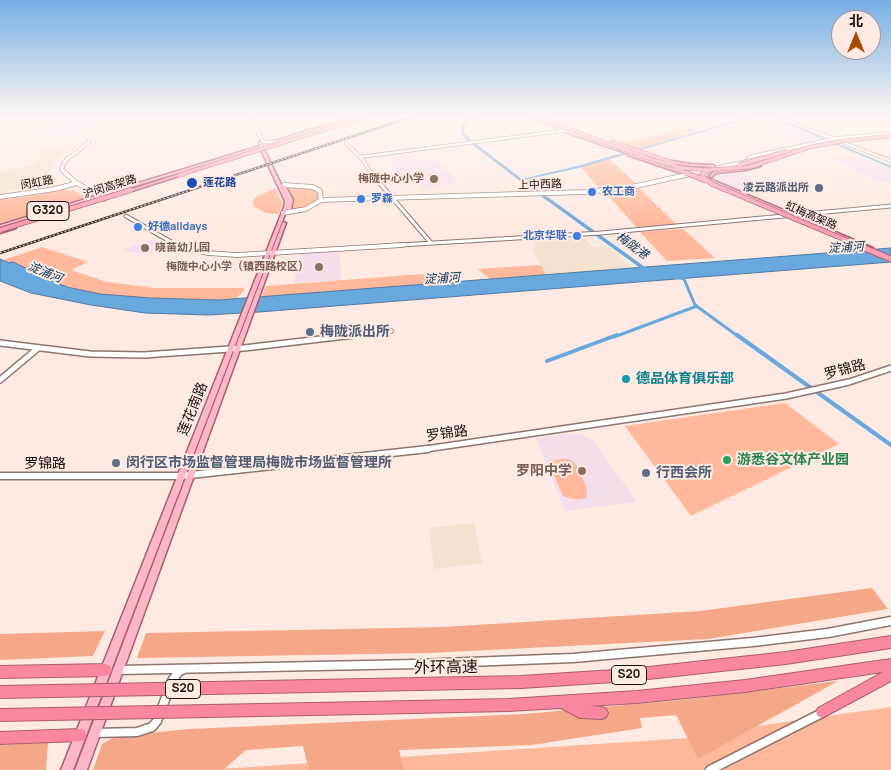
<!DOCTYPE html>
<meta charset="utf-8">
<style>
body{margin:0}
#map{position:relative;width:891px;height:770px;overflow:hidden;background:#feeae3;font-family:Manrope,"Noto Sans SC",sans-serif}
canvas{display:block}
.north{position:absolute;left:831px;top:10px;width:50px;height:50px;box-sizing:border-box;background:#feeae3;border:1px solid #a1928d;border-radius:50%;rotate:0deg;font-size:14px;font-weight:700;line-height:20px;text-align:center;color:#160f0c}
.north::after{content:'';display:block;margin:auto;width:18px;height:22px;background:#ab4b00;clip-path:polygon(50% 0,100% 100%,50% 72%,0 100%)}
</style>
<div id="map">
<canvas width="891" height="770"></canvas>
<div class="north">北</div>
</div>
<script>
const context = document.querySelector('canvas').getContext('2d');
context.lineJoin = 'round';
function fill(path, color) { context.fillStyle = color; context.fill(path, 'evenodd'); }
const poly = rows => new Path2D(rows.map(r => 'M' + r).join(''));
function stroke(path, color, width, dash) { context.strokeStyle = color; context.lineWidth = width; context.lineCap = dash ? 'butt' : 'round'; context.setLineDash(dash || []); context.stroke(path); }
function write(font, color, halo, rows, align = 'center') {
  context.font = font + ' Manrope,"Noto Sans SC",sans-serif'; context.lineWidth = 4; context.setLineDash([]); context.textBaseline = 'middle'; context.strokeStyle = halo; context.fillStyle = color; for (const [text, x, y, turn = 0] of rows) {
    context.save(); context.translate(x, y); context.rotate((+turn || 0) * Math.PI / 180); context.textAlign = isNaN(turn) ? turn : align; if (halo) context.strokeText(text, 0, 0); context.fillText(text, 0, 0); context.restore();
  }
}
const commercial = poly([
 [77,144,79,145,59,158,51,167,55,180,59,183,23,189,8,189,4,195,0,196,0,172,32,165,47,147],
 [585,238,592,247,607,246,632,268,546,275,532,249,537,248,534,242],
 [474,523,482,563,434,569,429,528]
]);
const education = poly([
 [100,121,92,132,48,136,58,124],
 [792,127,821,139,806,143,773,131],
 [861,156,891,169,891,182,880,183,831,159],
 [407,157,411,161,434,158,444,168,399,175,388,160],
 [445,169,459,182,424,189,410,175],
 [741,172,772,192,747,194,722,183,716,174],
 [154,239,166,245,145,255,123,250],
 [340,251,341,280,294,283,300,253],
 [566,434,581,434,593,440,637,502,565,511,536,438]
]);
const green = poly([
 [689,128,698,131,637,149,622,144],
 [609,159,637,184,600,189,581,167],
 [288,187,312,189,318,193,318,199,307,206,292,211,294,201],
 [275,188,282,203,279,214,266,213,254,207,253,201,256,197],
 [639,188,677,225,637,228,605,192],
 [64,189,67,191,73,190,87,198,0,223,0,200,36,195],
 [683,229,715,258,667,261,640,232],
 [42,247,88,262,71,270,107,282,155,288,244,288,244,291,235,299,219,300,151,298,100,294,67,287,30,272,30,270,13,262,9,263,3,260],
 [541,265,546,275,490,279,478,269],
 [423,274,433,284,262,297,266,286],
 [785,403,839,444,691,516,625,426],
 [561,459,569,459,575,463,587,488,586,498,577,500,563,496,551,468,553,461],
 [891,707,891,770,205,770,688,738,757,726]
]);
const forest = poly([
 [872,588,888,609,708,639,429,653,137,658,146,633,444,627,700,611],
 [105,631,93,656,0,660,0,634],
 [838,681,698,759,676,715,640,718,642,728,531,745,399,750,404,770,309,770,303,746,246,750,223,770,93,770,102,744,116,736,190,729,524,714,681,700],
 [48,743,46,770,0,770,0,745]
]);
const water = poly([
 [891,248,891,262,259,312,208,315,145,313,91,305,31,293,0,281,0,259,9,263,13,262,30,270,30,272,67,287,100,294,151,298,219,300,891,248]
]);
const canalFar1 = poly([
 [671,276,684,279,695,305,739,337],
 [614,337,697,306]
]);
const canal = poly([
 [737,335,891,445],
 [547,361,617,335]
]);
const river = poly([
 [485,116,492,116,466,122,465,123,464,133,472,141,522,179,577,166,753,116,758,116,579,168,524,180,645,267,646,268,643,270,520,181,470,143,461,134,461,123,464,120,485,116],
 [768,116,772,116,891,166,891,168,768,116]
]);
const tertiaryFar5 = poly([
 [775,116,891,161],
 [346,143,362,159,372,174],
 [360,157,568,130]
]);
const tertiaryFar4 = poly([
 [371,173,431,243],
 [126,216,178,246],
 [383,246,601,233,891,206]
]);
const tertiaryFar3 = poly([
 [175,245,208,253,237,255,403,245],
 [343,337,391,331]
]);
const tertiaryFar2 = poly([
 [0,343,90,354,144,355,244,348,354,335],
 [0,380,37,349],
 [419,450,786,396,849,382,891,368]
]);
const tertiaryFar1 = poly([
 [0,476,181,476,428,449]
]);
const tertiary = poly([
 [119,670,416,664,573,658,753,642,828,633,891,621],
 [95,733,137,732,152,727,157,721,172,681,179,671,185,669],
 [710,770,822,713]
]);
const secondaryFar1 = poly([
 [251,116,263,142,276,142],
 [749,157,834,139,891,133],
 [67,174,62,170,62,167,67,159,89,142],
 [689,174,753,160]
]);
const secondary = poly([
 [65,173,77,183,104,199],
 [284,185,313,187,320,191,321,200],
 [0,197,55,189,77,183],
 [283,213,306,209,321,200,585,192,627,188,695,173]
]);
const primary = poly([
 [357,116,362,116,337,125,335,124,357,116],
 [531,116,535,116,567,130,638,155,635,156,565,132,531,116],
 [320,127,322,128,263,147,289,201,282,186,283,185,285,185,293,200,291,209,289,210,287,209,73,770,61,770,284,207,285,201,260,148,0,227,0,225,260,146,259,142,261,142,262,145,320,127],
 [632,150,634,150,663,161,660,162,632,152,632,150],
 [657,161,681,170,682,171,679,172,656,163,655,162,657,161],
 [677,166,679,166,873,248,869,249,677,168,677,166],
 [283,222,286,223,87,770,75,770,283,222],
 [14,226,16,227,16,228,0,233,0,231,14,226]
]);
const trunk = poly([
 [354,116,359,116,317,131,314,130,354,116],
 [628,153,630,153,686,173,683,174,628,155,628,153],
 [666,160,691,164,713,165,715,166,713,167,691,166,667,162,665,161,666,160],
 [760,164,761,164,761,166,746,170,716,173,712,177,709,176,715,171,746,168,760,164],
 [179,174,182,175,132,191,129,190,179,174]
]);
const motorway = poly([
 [891,636,891,648,786,664,630,681,521,688,366,691,362,689,360,685,362,681,366,679,521,676,630,669,786,652,891,636],
 [891,659,891,681,822,718,818,716,816,712,818,708,883,672,745,692,637,703,589,706,602,707,606,709,608,713,606,717,602,719,580,718,561,708,508,711,364,714,360,712,358,708,360,704,364,702,508,699,637,691,745,680,891,659],
 [106,664,110,666,112,670,110,674,106,676,0,678,0,666,106,664],
 [80,729,85,730,86,735,85,740,80,741,0,744,0,732,80,729]
]);
const rail = poly([
 [0,253,414,116]
]);
const trunkBridgeFar2 = poly([
 [534,116,653,160,682,168,707,170,750,167,810,147,843,141,891,136],
 [611,141,674,163],
 [739,165,787,151],
 [676,169,689,174],
 [182,174,368,116],
 [703,174,710,170]
]);
const trunkBridgeFar1 = poly([
 [686,173,706,181],
 [704,173,702,177,712,184,860,246],
 [180,175,186,173],
 [0,230,131,190]
]);
const trunkBridge = poly([
 [857,245,891,259]
]);
const motorwayBridge = poly([
 [0,692,366,685],
 [0,715,364,708]
]);
const markers = [
 [434,179,5,"#8d6e63"],
 [192,183,6,"#1a4fb4"],
 [819,188,5,"#5c6f8a"],
 [592,192,5,"#3f7fe0"],
 [361,199,5,"#3f7fe0"],
 [138,227,5,"#3f7fe0"],
 [577,236,5,"#3f7fe0"],
 [145,248,5,"#8d6e63"],
 [319,267,5,"#8d6e63"],
 [310,332,5,"#5c6f8a"],
 [626,379,5,"#0f9aa8"],
 [727,460,5,"#2e9e5b"],
 [116,463,5,"#5c6f8a"],
 [582,471,5,"#8d6e63"],
 [646,473,5,"#5c6f8a"]
];
const farEducationnames = [
 ["梅陇中心小学",424,179],
 ["晓苗幼儿园",155,248,"left"],
 ["梅陇中心小学（镇西路校区）",309,267]
];
const farStreetnames = [
 ["闵虹路",37,183,-10],
 ["上中西路",540,185,-2],
 ["沪闵高架路",110,187,-17],
 ["虹梅高架路",811,216,23]
];
const farTransitnames = [
 ["莲花路",203,183]
];
const farServicenames = [
 ["凌云路派出所",809,188]
];
const farShopnames = [
 ["农工商",602,192],
 ["罗森",371,199],
 ["好德alldays",148,227],
 ["北京华联",567,236,"right"]
];
const shields = [
 [48,211,42],
 [629,675,35],
 [183,689,35]
];
const shieldNames = [
 ["G320",48,211],
 ["S20",629,675],
 ["S20",183,689]
];
const farWaternames = [
 ["梅陇港",632,246,36],
 ["淀浦河",846,248,-4],
 ["淀浦河",45,273,22],
 ["淀浦河",442,279,-4]
];
const serviceNames = [
 ["梅陇派出所",320,332],
 ["闵行区市场监督管理局梅陇市场监督管理所",126,463],
 ["行西会所",656,473]
];
const streetNames = [
 ["罗锦路",845,370,-15],
 ["莲花南路",193,409,-68],
 ["罗锦路",447,434,-8],
 ["罗锦路",45,464]
];
const cultureNames = [
 ["德品体育俱乐部",636,379]
];
const leisureNames = [
 ["游悉谷文体产业园",737,460]
];
const educationNames = [
 ["罗阳中学",572,471]
];
const nearStreetnames = [
 ["外环高速",446,668,-1]
];
fill(commercial, '#f1e3cf');
fill(education, '#f4deec');
fill(green, '#ffb89b');
fill(forest, '#f5a888');
fill(water, '#69a8dd');
stroke(water, '#507a9e', 1);
stroke(canalFar1, '#69a8dd', 3);
stroke(canal, '#69a8dd', 4);
fill(river, '#69a8dd');
stroke(tertiaryFar5, '#8c766e', 4);
stroke(tertiaryFar4, '#8c766e', 5);
stroke(tertiaryFar3, '#8c766e', 5.5);
stroke(tertiaryFar2, '#8c766e', 8);
stroke(tertiaryFar1, '#8c766e', 9);
stroke(tertiary, '#8c766e', 11);
stroke(secondaryFar1, '#8c766e', 4.5);
stroke(secondary, '#8c766e', 5.5);
stroke(primary, '#aa5d6e', 3);
stroke(trunk, '#aa5d6e', 3);
stroke(motorway, '#aa5d6e', 2);
stroke(tertiaryFar5, '#fff', 2.5);
stroke(tertiaryFar4, '#fff', 3);
stroke(tertiaryFar3, '#fff', 4);
stroke(tertiaryFar2, '#fff', 5);
stroke(tertiaryFar1, '#fff', 6);
stroke(tertiary, '#fff', 8);
stroke(secondaryFar1, '#fff', 3);
stroke(secondary, '#fff', 4);
fill(primary, '#fcb7c7');
fill(trunk, '#fb9fb4');
fill(motorway, '#fa87a2');
stroke(rail, '#312925', 2.5);
stroke(rail, '#feeae3', 1, [2]);
stroke(trunkBridgeFar2, '#aa5d6e', 4.5, []);
stroke(trunkBridgeFar1, '#aa5d6e', 5.5, []);
stroke(trunkBridge, '#aa5d6e', 7, []);
stroke(motorwayBridge, '#aa5d6e', 14, []);
stroke(trunkBridgeFar2, '#fb9fb4', 3);
stroke(trunkBridgeFar1, '#fb9fb4', 4);
stroke(trunkBridge, '#fb9fb4', 5);
stroke(motorwayBridge, '#fa87a2', 12);
const sky = context.createLinearGradient(0, 0, 0, 224);
sky.addColorStop(0, '#75afe4');
sky.addColorStop(0.52, '#fff6f2');
sky.addColorStop(1, '#fff6f200');
context.fillStyle = sky;
context.fillRect(0, 0, 891, 224);
for (const [x, y, r, color] of markers) { const dot = new Path2D(); dot.arc(x, y, r, 0, 2 * Math.PI); context.fillStyle = color; context.fill(dot); stroke(dot, '#feeae3', 2); }
write('bold 11px', '#785e54', '#feeae3', farEducationnames, 'right');
write('11px', '#160f0c', '#feeae3', farStreetnames);
write('bold 11px', '#164399', '#feeae3', farTransitnames, 'left');
write('bold 11px', '#4e5e75', '#feeae3', farServicenames, 'right');
write('bold 11px', '#366cbe', '#feeae3', farShopnames, 'left');
for (const [x, y, w] of shields) { const box = new Path2D(); box.roundRect(x - w / 2, y - 9.5, w, 19, 4); context.fillStyle = '#feeae3'; context.fill(box); stroke(box, '#160f0c', 1); }
write('bold 12px', '#160f0c', null, shieldNames);
write('italic 12px', '#023457', '#feeae3', farWaternames);
write('bold 14px', '#4e5e75', '#feeae3', serviceNames, 'left');
write('14px', '#160f0c', '#feeae3', streetNames);
write('bold 14px', '#0d838f', '#feeae3', cultureNames, 'left');
write('bold 14px', '#27864d', '#feeae3', leisureNames, 'left');
write('bold 14px', '#785e54', '#feeae3', educationNames, 'right');
write('16px', '#160f0c', '#feeae3', nearStreetnames);
</script>
